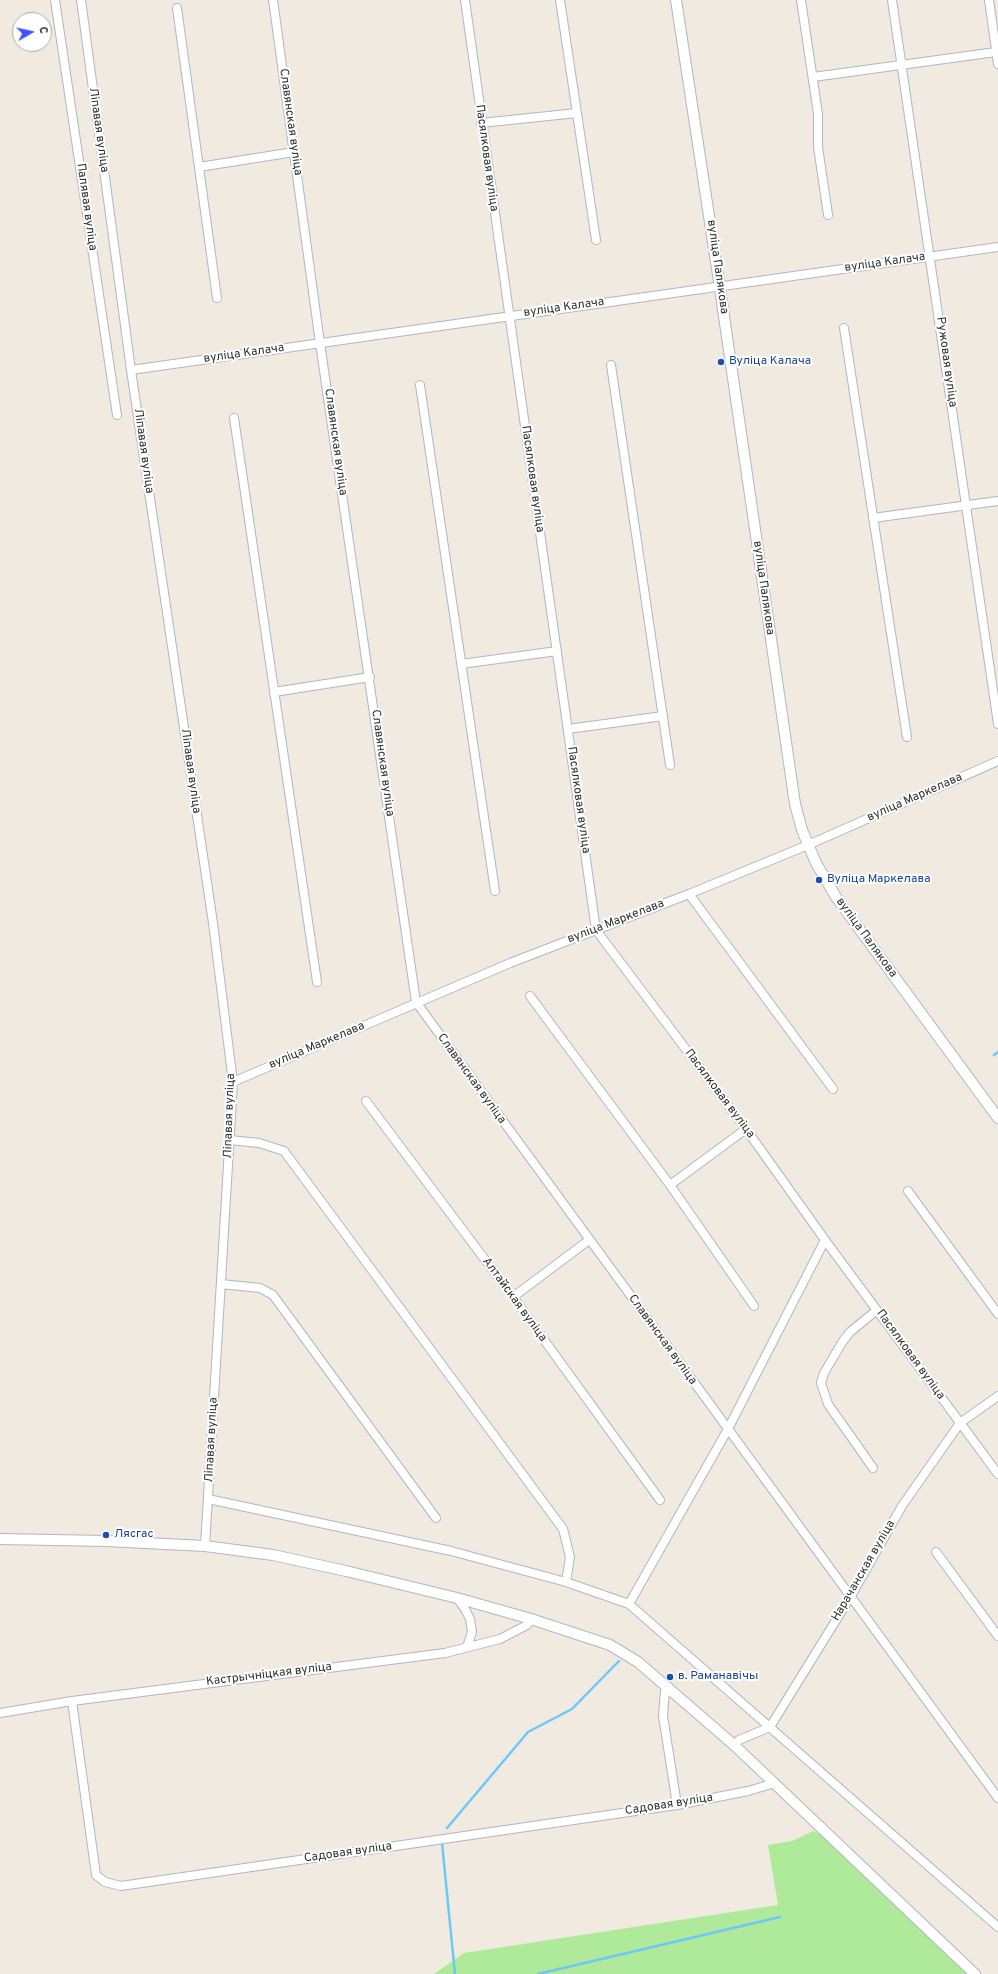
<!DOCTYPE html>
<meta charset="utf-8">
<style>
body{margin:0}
#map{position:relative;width:998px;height:1974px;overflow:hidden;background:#f0eae0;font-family:Overpass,sans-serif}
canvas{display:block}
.north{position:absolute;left:12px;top:12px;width:40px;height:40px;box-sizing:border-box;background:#fff;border:1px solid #ababab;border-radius:50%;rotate:81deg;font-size:11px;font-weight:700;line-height:16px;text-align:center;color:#2e2e2e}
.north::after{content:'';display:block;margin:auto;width:14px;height:18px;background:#3e53ff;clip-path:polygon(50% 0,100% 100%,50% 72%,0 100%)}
</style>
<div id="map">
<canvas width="998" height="1974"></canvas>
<div class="north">С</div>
</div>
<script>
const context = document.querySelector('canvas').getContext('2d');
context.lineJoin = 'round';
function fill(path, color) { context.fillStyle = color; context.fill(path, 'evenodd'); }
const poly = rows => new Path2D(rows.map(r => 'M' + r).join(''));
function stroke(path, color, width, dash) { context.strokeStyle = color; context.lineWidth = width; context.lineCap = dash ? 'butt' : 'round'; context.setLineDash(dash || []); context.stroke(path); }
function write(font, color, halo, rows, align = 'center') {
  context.font = font + ' Overpass,sans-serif'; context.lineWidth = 4; context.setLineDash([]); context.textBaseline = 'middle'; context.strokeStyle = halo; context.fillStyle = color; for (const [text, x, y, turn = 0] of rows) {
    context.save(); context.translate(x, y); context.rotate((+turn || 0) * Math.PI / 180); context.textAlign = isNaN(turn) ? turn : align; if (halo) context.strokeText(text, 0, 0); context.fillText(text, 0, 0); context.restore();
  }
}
const green = poly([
 [813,1831,824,1836,969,1974,434,1974,464,1953,778,1905,768,1845,792,1841]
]);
const stream = poly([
 [994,1055,998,1052],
 [447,1828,528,1732,572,1709,619,1661],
 [442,1843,455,1974],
 [538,1974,780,1917]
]);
const minor = poly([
 [55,0,117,415],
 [81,0,131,370,213,923,233,1082,205,1546],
 [273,0,320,343,416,1002,998,1798],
 [465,0,596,930,746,1129,825,1240,998,1474],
 [560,0,596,240],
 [801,0,818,114,818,147,828,215],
 [892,0,998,724],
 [989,0,998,64],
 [177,8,217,298],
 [813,77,996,52],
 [481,123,577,113],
 [199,167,294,152],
 [844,328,907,737],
 [611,365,670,765],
 [131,370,998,247],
 [420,385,495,891],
 [234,418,317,982],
 [873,518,998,501],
 [461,664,557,651],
 [274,692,370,677],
 [568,729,663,716],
 [689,894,833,1089],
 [530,996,670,1185,754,1306],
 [233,1082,510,963,689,894,808,845,998,761],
 [366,1101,513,1297,660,1500],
 [230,1140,259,1143,284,1151,563,1529,570,1557,566,1582],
 [670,1185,746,1129],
 [908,1191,998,1314],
 [221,1284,260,1288,273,1295,436,1518],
 [513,1297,589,1240],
 [873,1468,828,1404,821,1383,824,1373,843,1341,850,1332,877,1310],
 [208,1499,451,1551,566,1582,629,1604,998,1927],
 [936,1552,998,1636],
 [457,1598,465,1609,470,1619,472,1632,467,1647],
 [629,1604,728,1429,825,1240],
 [669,1687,665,1691,663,1716,677,1805],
 [72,1701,96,1875,105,1882,121,1886,677,1805,748,1791,775,1783],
 [0,1713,72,1701,445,1653,500,1639,527,1625,531,1619],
 [734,1745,739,1740,770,1727,851,1596,902,1506,960,1423,998,1396]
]);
const tertiary = poly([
 [676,0,718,275,795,804,802,830,816,863,836,897,998,1118],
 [0,1539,106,1541,205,1546,273,1555,346,1571,457,1598,531,1619,610,1645,638,1662,734,1745,975,1974]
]);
const markers = [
 [721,362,4,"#1a4fb4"],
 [819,880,4,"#1a4fb4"],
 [106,1535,4,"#1a4fb4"],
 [670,1677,4,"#1a4fb4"]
];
const streetNames = [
 ["Славянская вуліца",290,122,82],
 ["Ліпавая вуліца",98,130,82],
 ["Пасялковая вуліца",486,158,82],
 ["Палявая вуліца",86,207,82],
 ["вуліца Калача",885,263,-8],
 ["вуліца Палякова",717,267,82],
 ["вуліца Калача",564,308,-8],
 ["вуліца Калача",244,354,-8],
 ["Ружовая вуліца",946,362,82],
 ["Славянская вуліца",335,442,82],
 ["Ліпавая вуліца",143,451,82],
 ["Пасялковая вуліца",532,479,82],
 ["вуліца Палякова",763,588,82],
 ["Славянская вуліца",382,763,82],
 ["Ліпавая вуліца",190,771,82],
 ["вуліца Маркелава",915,798,-24],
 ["Пасялковая вуліца",578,800,82],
 ["вуліца Маркелава",616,922,-21],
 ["вуліца Палякова",866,938,54],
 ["вуліца Маркелава",317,1046,-23],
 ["Славянская вуліца",471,1079,54],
 ["Пасялковая вуліца",719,1094,53],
 ["Ліпавая вуліца",230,1116,-88],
 ["Алтайская вуліца",514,1300,54],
 ["Славянская вуліца",662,1340,54],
 ["Пасялковая вуліца",910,1355,54],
 ["Ліпавая вуліца",212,1440,-87],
 ["Нарачанская вуліца",864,1571,-60],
 ["Кастрычніцкая вуліца",269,1675,-7],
 ["Садовая вуліца",669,1805,-9],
 ["Садовая вуліца",348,1853,-8]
];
const transitNames = [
 ["Вуліца Калача",729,362],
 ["Вуліца Маркелава",827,880],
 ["Лясгас",114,1535],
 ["в. Раманавічы",678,1677]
];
fill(green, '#aeea99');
stroke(stream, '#6cc8f9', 2.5);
stroke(minor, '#b4b5c2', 10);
stroke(tertiary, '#b4b5c2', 12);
stroke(minor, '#fff', 8);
stroke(tertiary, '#fff', 10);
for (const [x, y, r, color] of markers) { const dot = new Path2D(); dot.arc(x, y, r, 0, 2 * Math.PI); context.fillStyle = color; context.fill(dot); stroke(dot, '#fff', 1.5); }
write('12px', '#2e2e2e', '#fff', streetNames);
write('12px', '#164399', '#fff', transitNames, 'left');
</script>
